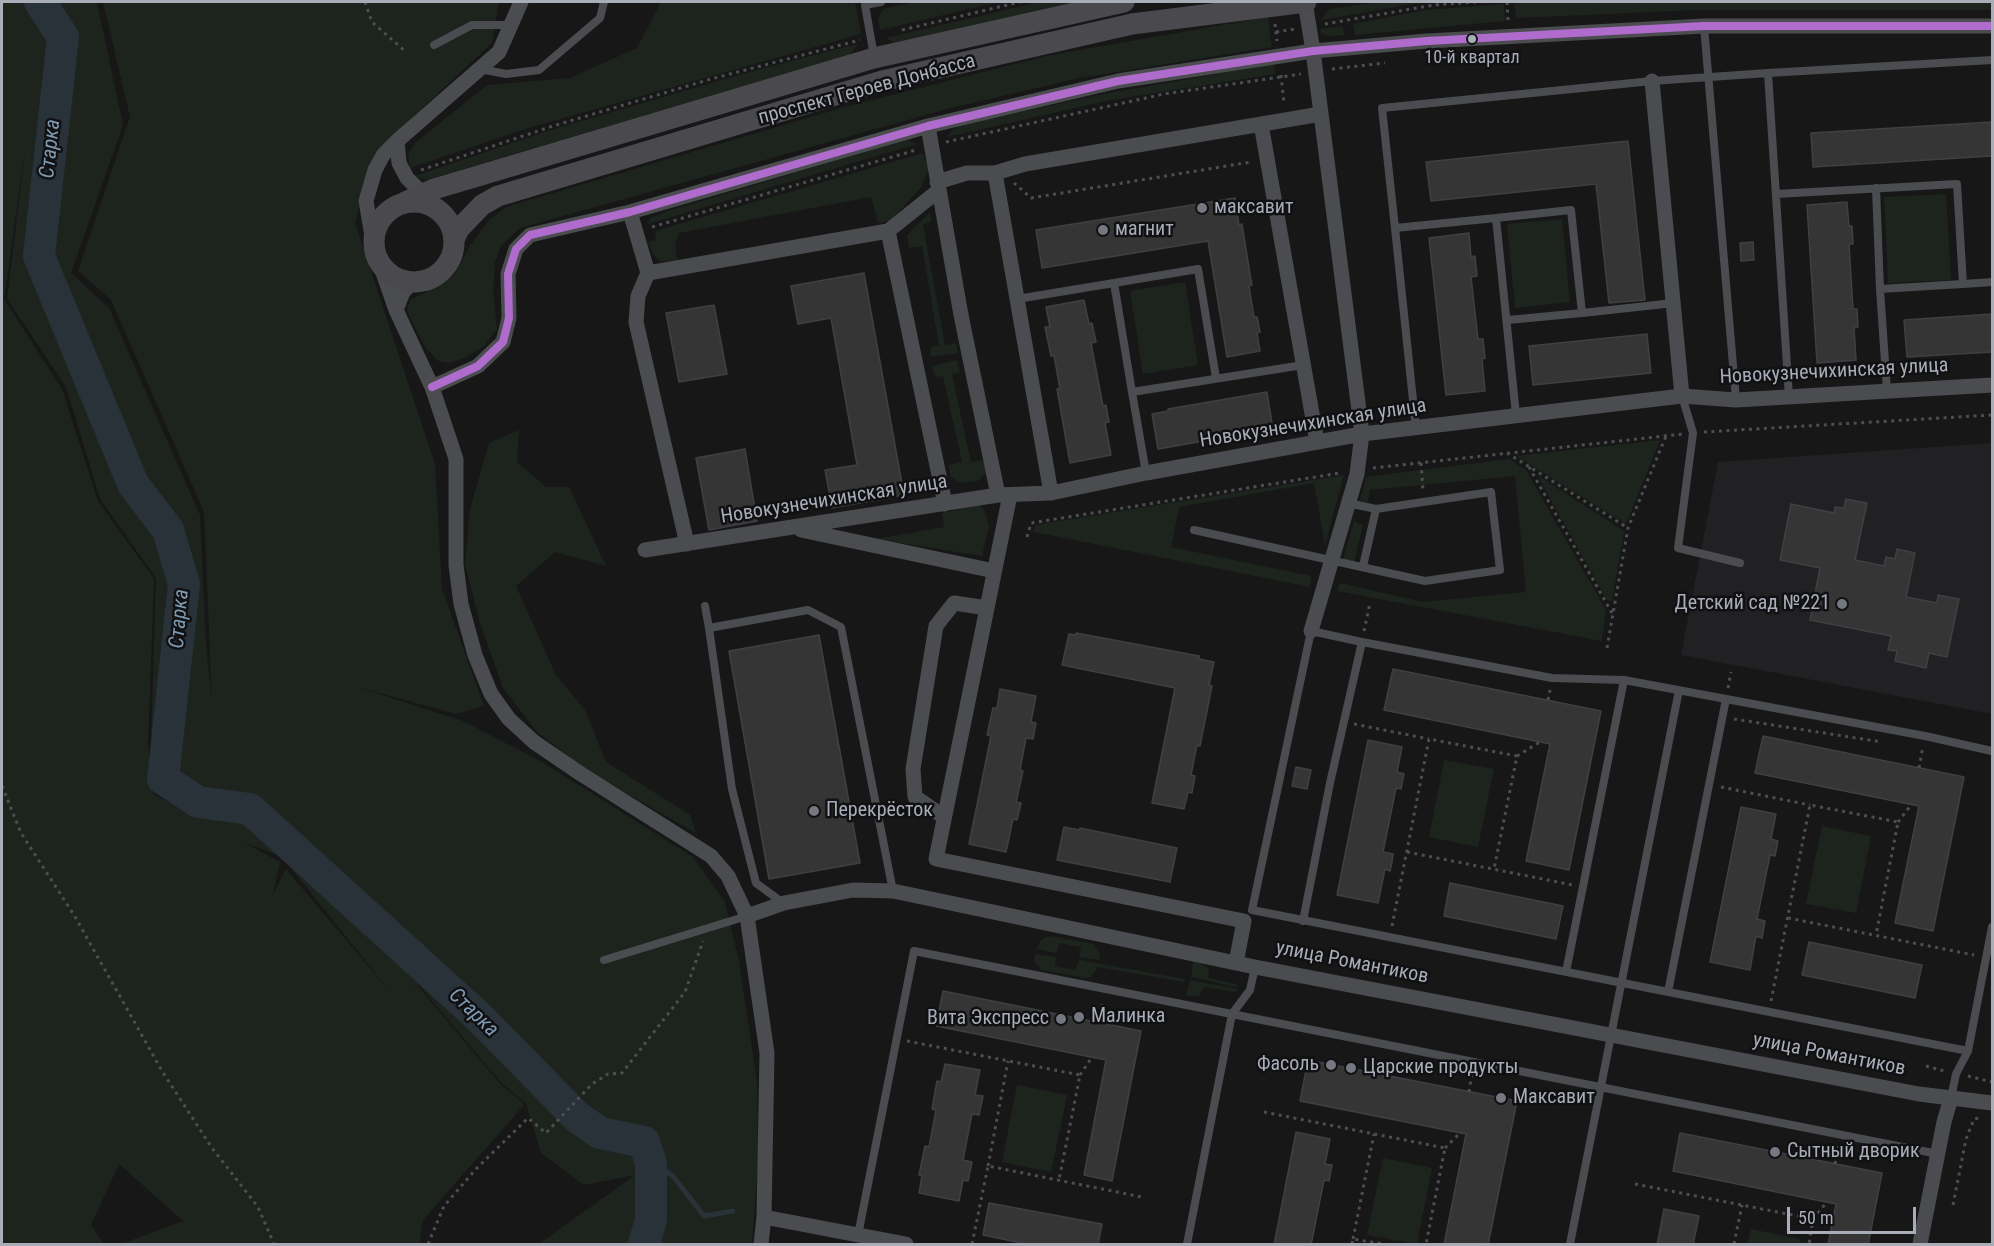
<!DOCTYPE html>
<meta charset="utf-8">
<style>
body{margin:0}
#map{position:relative;width:1994px;height:1246px;overflow:hidden;background:#171717;font-family:"Roboto Condensed",sans-serif}
canvas{display:block}
.frame{position:absolute;inset:0;border:3px solid #a8adb8;pointer-events:none}
.scale{position:absolute;left:1787px;top:1207px;width:129px;height:27px;box-sizing:border-box;border:3px solid #a8adb8;border-top:0;padding-left:8px;font-size:18px;line-height:21px;white-space:nowrap;color:#a8adb8;-webkit-text-stroke:4px #111113;paint-order:stroke}
</style>
<div id="map">
<canvas width="1994" height="1246"></canvas>
<div class="frame"></div>
<div class="scale">50 m</div>
</div>
<script>
const context = document.querySelector('canvas').getContext('2d');
context.lineJoin = 'round';
function fill(path, color) { context.fillStyle = color; context.fill(path, 'evenodd'); }
const poly = rows => new Path2D(rows.map(r => 'M' + r).join(''));
function stroke(path, color, width, dash) { context.strokeStyle = color; context.lineWidth = width; context.lineCap = dash ? 'butt' : 'round'; context.setLineDash(dash || []); context.stroke(path); }
function write(font, color, halo, rows, align = 'center') {
  context.font = font + ' "Roboto Condensed",sans-serif'; context.lineWidth = 5; context.setLineDash([]); context.textBaseline = 'middle'; context.strokeStyle = halo; context.fillStyle = color; for (const [text, x, y, turn = 0] of rows) {
    context.save(); context.translate(x, y); context.rotate((+turn || 0) * Math.PI / 180); context.textAlign = isNaN(turn) ? turn : align; if (halo) context.strokeText(text, 0, 0); context.fillText(text, 0, 0); context.restore();
  }
}
const built = poly([
 [1992,443,1992,714,1681,655,1718,462]
]);
const green = poly([
 [2,2,97,2,123,125,71,273,109,308,200,515,206,645,212,703,204,512,111,300,78,271,130,117,103,2,499,2,492,43,374,153,355,223,435,464,442,589,484,706,456,714,354,686,463,721,542,762,693,857,725,902,739,961,757,1082,758,1165,752,1244,539,1244,635,1175,584,1185,541,1153,526,1103,502,1084,419,985,404,991,418,986,501,1085,525,1104,423,1220,419,1244,192,1244,191,1243,191,1244,121,1244,183,1221,119,1164,91,1225,104,1244,2,1244],
 [26,144,7,299,66,387,100,499,156,578,151,742,156,792,203,821,153,794,148,744,154,579,98,501,62,389,4,299],
 [243,842,282,857,392,994,286,869,273,894,280,862],
 [661,2,855,2,861,34,525,129,410,168,408,154,415,143,487,85,570,78,637,48],
 [915,2,999,2,880,30,878,19,883,9],
 [1039,2,1074,2,1064,6,897,44,886,38],
 [1380,2,1418,3,1321,20,1329,9],
 [1514,2,1992,2,1992,10,1697,10,1516,18],
 [1504,4,1505,21,1355,35,1353,24,1425,10],
 [1268,17,1272,47,1080,78,951,108,520,228,501,246,495,262,493,290,497,329,485,345,467,357,449,363,438,361,425,347,407,311,410,300,438,287,454,275,471,244,489,220,506,207,848,106,1051,55],
 [1343,26,1344,35,1329,36,1321,33,1320,29],
 [853,45,858,45,849,55,426,180,415,176,547,131,742,74],
 [1274,64,1275,74,1111,100,947,137,953,129,965,124,1108,93],
 [907,140,917,144,648,224,649,219,667,211],
 [923,153,929,169,921,187,892,220,878,223,871,197,679,233,675,244,677,260,660,262,653,254,648,242,656,240,655,231],
 [1946,194,1951,280,1888,283,1884,197],
 [930,212,931,222,923,224,945,345,956,343,958,353,931,357,930,347,939,345,922,246,909,248,907,235],
 [1562,219,1570,302,1515,308,1507,224],
 [1185,282,1198,365,1143,374,1130,291],
 [957,360,960,372,952,374,971,462,983,460,986,473,978,481,961,483,951,477,948,465,962,462,943,376,935,377,932,366],
 [519,430,517,462,546,487,569,487,606,566,555,552,516,586,556,675,585,710,606,762,690,815,696,833,589,772,537,732,503,688,479,620,465,564,470,509,489,443],
 [1660,440,1626,524,1516,456],
 [1509,459,1526,470,1606,610,1602,641,1337,591,1340,583,1423,602,1526,592,1515,476,1370,490,1368,502,1360,501,1366,477],
 [1344,475,1325,545,1314,483,1179,507,1171,547,1311,576,1310,587,1034,532,1035,525],
 [1537,475,1624,531,1612,601,1607,600],
 [979,505,985,511,989,526,982,556,876,539,944,527,942,513],
 [1354,521,1363,525,1354,562,1343,560],
 [1444,760,1494,769,1478,847,1429,837],
 [1822,826,1871,836,1856,913,1806,904],
 [1052,936,1094,944,1100,953,1099,960,1079,957,1081,947,1059,943,1057,953,1037,949,1041,940,1046,937],
 [1035,954,1056,957,1055,966,1075,970,1079,960,1185,979,1184,982,1098,967,1091,977,1085,978,1041,970,1034,961],
 [1193,962,1203,964,1209,969,1208,978,1236,984,1237,987,1191,977],
 [1190,980,1238,989,1235,992,1205,987,1199,996,1186,996],
 [1017,1085,1067,1095,1051,1172,1002,1162],
 [1383,1158,1432,1168,1417,1244,1367,1235],
 [1751,1229,1800,1239,1799,1244,1748,1244]
]);
const stream = poly([
 [651,1163,672,1175,704,1216,733,1211]
]);
const river = poly([
 [40,2,63,37,39,256,133,484,168,530,184,584,163,779,198,802,250,809,479,1017,577,1117,600,1133,644,1142,651,1163,651,1220,644,1244]
]);
const building = poly([
 [1992,122,1992,156,1813,167,1811,133,1992,122],
 [1628,141,1645,300,1609,303,1596,184,1431,201,1426,162,1628,141],
 [1235,198,1239,225,1242,224,1250,274,1252,285,1249,286,1254,317,1257,317,1260,332,1257,333,1260,351,1227,357,1208,241,1042,268,1036,230,1235,198],
 [1847,202,1849,226,1852,226,1853,244,1849,244,1853,309,1857,309,1858,327,1854,328,1856,360,1817,363,1807,205,1847,202],
 [1469,233,1471,257,1475,256,1477,276,1471,277,1478,339,1483,339,1485,358,1482,359,1485,391,1446,395,1429,238,1469,233],
 [1753,242,1754,260,1741,261,1740,243,1753,242],
 [864,273,904,495,832,508,825,470,857,465,831,318,798,324,791,286,864,273],
 [1084,300,1089,324,1092,323,1096,342,1091,343,1103,406,1106,405,1109,422,1105,423,1111,455,1070,463,1057,389,1060,389,1054,355,1051,356,1045,327,1050,327,1046,307,1084,300],
 [714,305,727,374,679,382,666,313,714,305],
 [1992,314,1992,352,1907,357,1904,320,1992,314],
 [1647,334,1651,373,1533,385,1529,346,1647,334],
 [1267,392,1273,429,1158,449,1152,414,1168,411,1168,409,1267,392],
 [745,449,757,521,709,530,696,458,745,449],
 [1846,499,1867,503,1855,560,1884,566,1886,557,1895,559,1897,549,1915,553,1906,597,1937,603,1938,595,1959,599,1947,657,1929,653,1926,668,1895,661,1897,651,1888,650,1891,636,1810,620,1820,568,1780,560,1791,504,1834,513,1835,507,1844,508,1846,499],
 [1076,633,1199,656,1199,659,1214,662,1209,685,1212,686,1200,746,1197,745,1191,775,1195,776,1192,793,1188,792,1184,809,1152,803,1175,688,1062,665,1069,634,1076,635,1076,633],
 [819,635,860,863,769,879,729,651,819,635],
 [1393,669,1601,711,1569,870,1526,861,1550,744,1384,710,1393,669],
 [1000,689,1036,696,1031,722,1036,723,1033,739,1026,738,1020,770,1023,771,1016,802,1021,803,1017,820,1013,819,1006,852,969,844,991,736,987,735,993,708,997,708,1000,689],
 [1763,736,1964,777,1933,931,1895,923,1919,806,1755,773,1763,736],
 [1368,740,1402,747,1397,772,1404,774,1401,789,1396,788,1383,852,1393,854,1392,862,1390,871,1385,869,1378,903,1337,895,1368,740],
 [1296,767,1311,770,1307,789,1292,786,1296,767],
 [1741,807,1776,814,1771,839,1778,841,1775,856,1770,855,1757,919,1765,921,1762,938,1756,936,1750,970,1710,962,1741,807],
 [1064,827,1079,830,1080,828,1177,848,1170,882,1057,860,1064,827],
 [1450,883,1563,906,1556,939,1444,916,1450,883],
 [1809,942,1922,965,1915,998,1802,975,1809,942],
 [943,991,1141,1031,1112,1181,1084,1175,1106,1060,936,1026,943,991],
 [1308,1060,1517,1101,1488,1245,1444,1245,1466,1134,1300,1101,1308,1060],
 [945,1064,980,1070,975,1095,983,1096,979,1115,972,1114,963,1160,972,1162,968,1181,963,1180,959,1201,919,1193,922,1176,919,1175,925,1146,929,1147,936,1110,932,1109,937,1081,941,1082,945,1064],
 [1296,1132,1330,1139,1325,1164,1332,1165,1329,1181,1324,1180,1311,1245,1274,1245,1296,1132],
 [1680,1133,1882,1173,1868,1245,1828,1245,1836,1204,1673,1171,1680,1133],
 [989,1203,1102,1224,1098,1245,1031,1245,983,1235,989,1203],
 [1664,1209,1699,1216,1693,1245,1657,1245,1664,1209]
]);
const path = poly([
 [365,2,372,22,406,52],
 [1507,2,1508,20],
 [1275,24,1277,41],
 [1325,24,1434,5,1476,2],
 [902,30,1020,2],
 [1276,32,1295,29],
 [1332,69,1385,63],
 [1281,75,1284,104],
 [946,142,1164,94,1301,74],
 [421,170,553,126,711,79,860,40],
 [1014,183,1031,198,1251,162],
 [652,227,916,150],
 [1704,432,1992,415],
 [1507,453,1628,528],
 [1421,463,1423,491],
 [1529,467,1612,613],
 [1373,468,1683,434],
 [1027,537,1031,523,1340,473],
 [1364,631,1370,603],
 [1607,648,1628,528,1666,436],
 [1728,688,1731,672],
 [1548,700,1550,690],
 [1734,719,1882,742],
 [1354,724,1429,739],
 [1517,756,1540,742],
 [1919,768,1923,746],
 [2,786,21,833,74,915,162,1071,212,1148,258,1207,274,1244],
 [1721,787,1810,805],
 [1898,822,1911,805],
 [1407,852,1573,885],
 [1788,918,1974,955],
 [1392,926,1429,739,1517,756,1494,869],
 [1771,1001,1810,805,1898,822,1876,935],
 [1099,1022,1103,1000],
 [907,1041,1080,1075,1059,1180],
 [1926,1066,1944,1071],
 [1080,1075,1092,1057],
 [1968,1076,1992,1082],
 [1469,1092,1472,1073],
 [1264,1112,1445,1148,1426,1244],
 [1445,1148,1460,1133],
 [1835,1164,1839,1145],
 [988,1166,1008,1061],
 [1635,1184,1813,1219,1809,1244],
 [1953,1205,1966,1139,1974,1119,1979,1118],
 [1813,1219,1827,1202],
 [1353,1239,1374,1134],
 [428,1244,444,1206,476,1169,528,1118,546,1133,592,1084,608,1074,622,1073,685,992,703,941],
 [972,1244,988,1166,1142,1197],
 [1352,1244,1353,1239,1383,1244],
 [1734,1244,1742,1205]
]);
const lane = poly([
 [1704,26,1736,400],
 [434,45,472,25,511,25],
 [874,56,865,5,881,2],
 [480,69,506,74,539,70,600,18,604,2],
 [1768,73,1992,60],
 [1876,188,1880,289],
 [1776,194,1957,184,1963,284,1992,282],
 [1496,218,1571,210,1582,313,1508,320],
 [1395,228,1382,108,1652,81,1768,73,1789,397],
 [1114,283,1198,269,1216,378],
 [1017,299,1114,283,1132,392],
 [1582,313,1674,303],
 [1887,391,1880,289,1963,284],
 [1682,396,1693,433,1678,548,1740,563],
 [1416,429,1395,228,1496,218,1516,415],
 [1146,473,1132,392,1303,365],
 [1194,530,1425,581,1500,570,1491,492,1376,509,1348,503],
 [1363,566,1376,509],
 [705,606,709,628,808,610,841,627,893,891],
 [709,628,732,789,756,883,783,903],
 [1362,642,1311,631,1252,910,1968,1051],
 [1303,921,1330,783,1362,642,1552,678,1624,680,1925,736,1992,751],
 [604,960,747,916],
 [1566,972,1624,680],
 [1668,992,1726,699],
 [1951,1098,1956,1074,1968,1051,1992,927],
 [858,1235,914,951,1938,1154],
 [1187,1244,1232,1014,1250,990,1255,967],
 [1570,1244,1679,690]
]);
const street = poly([
 [1305,2,1313,51,1362,434,1357,474,1311,631],
 [1652,81,1682,396],
 [1261,124,1317,442],
 [928,126,961,315,998,495],
 [397,141,399,163,407,178,440,211],
 [995,173,1025,164,1321,114],
 [937,182,967,173,995,173,1051,493],
 [938,191,888,231,945,504],
 [630,212,648,273,888,231],
 [374,247,366,201,375,170,383,155,397,141,499,52,521,2],
 [379,261,396,310,432,387,456,459,456,565,461,604,475,655,491,694,509,719,534,742,581,774,711,856,728,876,747,916,767,1053,764,1217,761,1244],
 [648,273,638,296,636,322,687,544],
 [396,310,403,292,410,285,416,282],
 [432,387,478,366,503,342,509,318,508,274,516,249,530,235,630,212,928,126,1118,81,1313,51,1427,41,1704,26,1992,26],
 [1010,495,936,859,1244,921,1236,963],
 [801,530,994,571],
 [645,550,998,495,1051,493,1146,473,1362,434,1682,396,1736,400,1992,385],
 [944,817,915,797,913,769,936,626,954,603,987,608],
 [747,916,784,903,853,890,893,891,1255,967,1919,1094,1992,1103],
 [764,1217,906,1244],
 [1920,1244,1944,1122,1951,1098]
]);
const secondary = poly([
 '374 242a40 40 0 1 1 80 0a40 40 0 1 1-80 0Z',
 [405,202,434,189,478,176,874,58,1124,2],
 [454,240,459,229,482,205,498,196,882,81,1132,24,1306,2]
]);
const bus1 = poly([
 [432,387,478,366,503,342,509,318,508,274,516,249,530,235,630,212,928,126,1118,81,1313,51,1427,41,1704,26,1992,26]
]);
const markers = [
 [1472,39,5,"#a8adb8"],
 [1202,208,6,"#757880"],
 [1103,230,6,"#757880"],
 [1842,604,6,"#757880"],
 [814,811,6,"#757880"],
 [1079,1017,6,"#757880"],
 [1061,1019,6,"#757880"],
 [1331,1065,6,"#757880"],
 [1351,1068,6,"#757880"],
 [1501,1098,6,"#757880"],
 [1775,1152,6,"#757880"]
];
const busNames = [
 ["10-й квартал",1472,58]
];
const streetNames = [
 ["проспект Героев Донбасса",867,90,-15],
 ["Новокузнечихинская улица",1834,372,-3],
 ["Новокузнечихинская улица",1313,424,-9],
 ["Новокузнечихинская улица",834,500,-9],
 ["улица Романтиков",1352,963,11],
 ["улица Романтиков",1829,1055,11]
];
const poiNames = [
 ["максавит",1214,208],
 ["магнит",1115,230],
 ["Детский сад №221",1830,604,"right"],
 ["Перекрёсток",826,811],
 ["Малинка",1091,1017],
 ["Вита Экспресс",1049,1019,"right"],
 ["Фасоль",1319,1065,"right"],
 ["Царские продукты",1363,1068],
 ["Максавит",1513,1098],
 ["Сытный дворик",1787,1152]
];
const waterNames = [
 ["Старка",51,149,-84],
 ["Старка",180,619,-85],
 ["Старка",473,1013,44]
];
fill(built, '#212123');
fill(green, '#1d241e');
stroke(stream, '#2a3239', 5);
stroke(river, '#2a3239', 32);
fill(building, '#353536');
stroke(building, '#3f4043', 1.5);
stroke(path, '#4d4e52', 3, [3, 4.5]);
stroke(lane, '#4b4c50', 8);
stroke(street, '#4b4c50', 15);
stroke(secondary, '#4a4a4e', 21);
stroke(bus1, '#b06ccc', 8);
for (const [x, y, r, color] of markers) { const dot = new Path2D(); dot.arc(x, y, r, 0, 2 * Math.PI); context.fillStyle = color; context.fill(dot); stroke(dot, '#111113', 2); }
write('18px', '#a8adb8', '#111113', busNames);
write('20px', '#a8adb8', '#111113', streetNames);
write('20px', '#a8adb8', '#111113', poiNames, 'left');
write('italic 21px', '#7f9bb3', '#111113', waterNames);
</script>
